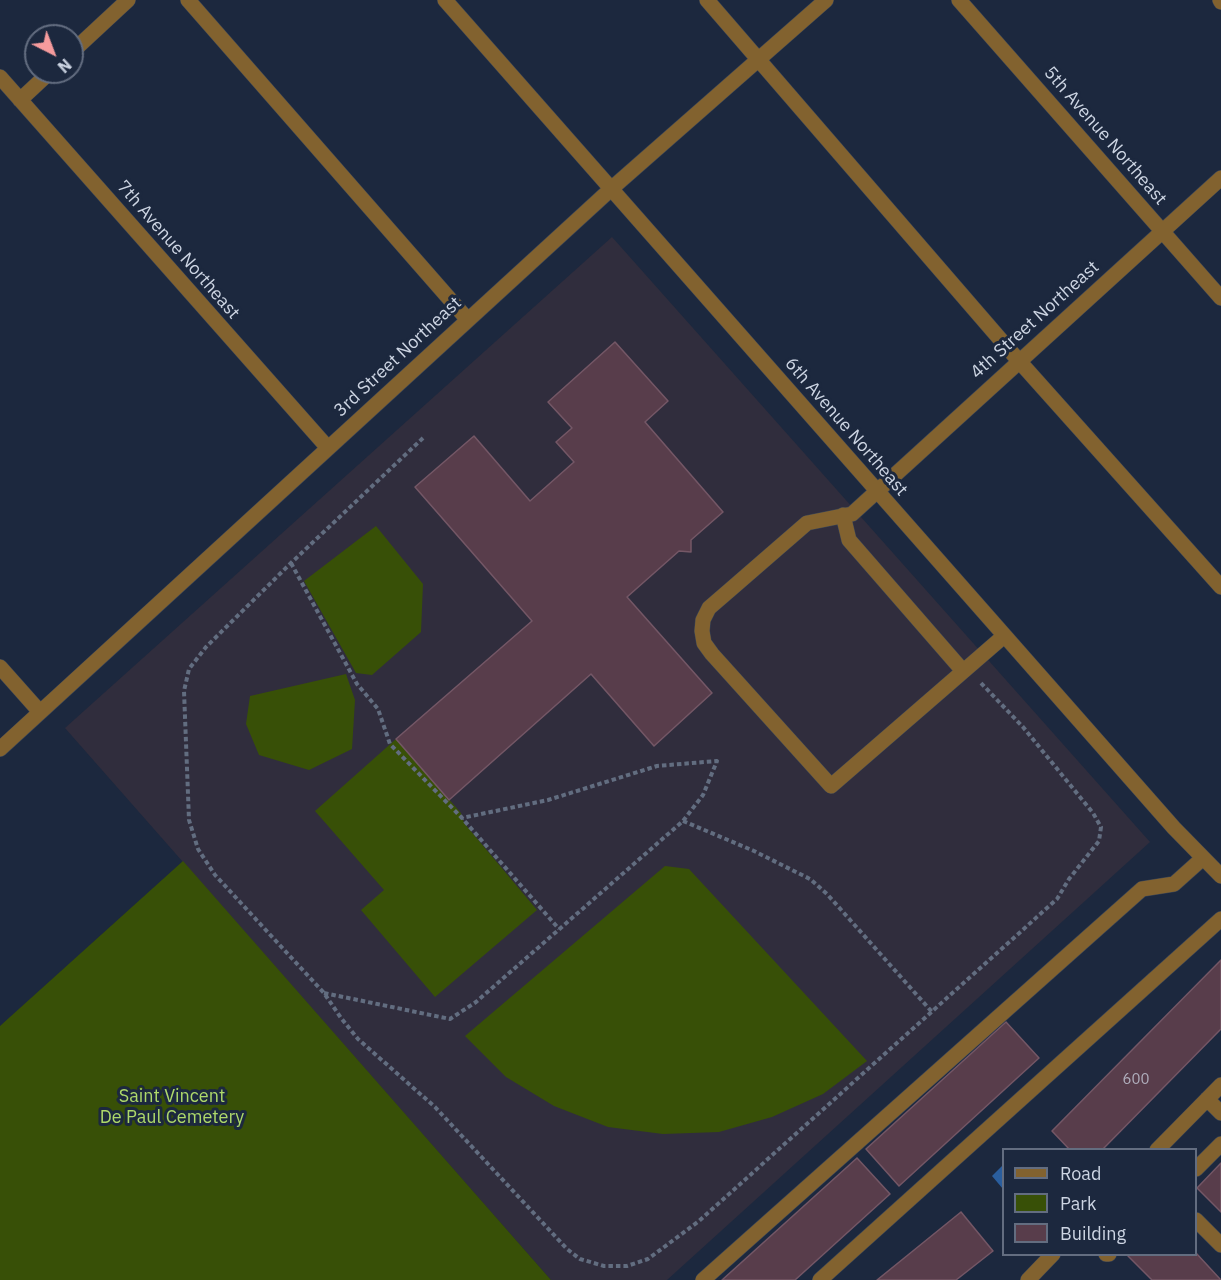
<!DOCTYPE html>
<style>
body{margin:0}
#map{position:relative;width:1221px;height:1280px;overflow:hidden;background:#1c283e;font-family:"IBM Plex Sans",sans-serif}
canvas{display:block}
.legend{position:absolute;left:1002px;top:1148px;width:195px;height:108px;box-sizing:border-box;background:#1c283e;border:2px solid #636d80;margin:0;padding:8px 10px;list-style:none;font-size:18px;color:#cdd5e3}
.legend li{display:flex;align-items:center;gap:12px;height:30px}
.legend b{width:30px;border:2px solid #636d80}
.north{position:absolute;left:24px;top:24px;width:60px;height:60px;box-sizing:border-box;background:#1c283e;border:2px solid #636d80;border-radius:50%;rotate:138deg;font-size:16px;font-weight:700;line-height:24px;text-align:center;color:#cdd5e3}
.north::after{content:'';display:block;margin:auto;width:21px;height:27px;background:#f59b9d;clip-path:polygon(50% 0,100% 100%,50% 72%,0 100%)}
</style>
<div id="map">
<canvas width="1221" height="1280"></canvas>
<ul class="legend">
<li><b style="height:8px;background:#82622f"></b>Road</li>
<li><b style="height:16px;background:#385007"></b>Park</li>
<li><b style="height:16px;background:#583d4b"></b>Building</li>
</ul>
<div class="north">N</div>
</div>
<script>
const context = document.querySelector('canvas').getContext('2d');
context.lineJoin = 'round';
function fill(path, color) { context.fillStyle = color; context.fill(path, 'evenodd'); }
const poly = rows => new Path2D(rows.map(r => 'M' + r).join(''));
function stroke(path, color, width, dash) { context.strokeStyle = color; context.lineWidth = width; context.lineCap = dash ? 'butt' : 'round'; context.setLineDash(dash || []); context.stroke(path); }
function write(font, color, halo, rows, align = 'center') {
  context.font = font + ' "IBM Plex Sans",sans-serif'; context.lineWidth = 6; context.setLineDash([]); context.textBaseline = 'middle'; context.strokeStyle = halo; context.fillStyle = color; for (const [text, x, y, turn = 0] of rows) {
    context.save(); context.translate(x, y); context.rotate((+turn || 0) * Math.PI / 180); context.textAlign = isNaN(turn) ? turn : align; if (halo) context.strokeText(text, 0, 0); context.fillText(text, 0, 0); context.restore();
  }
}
const education = poly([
 [612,237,1150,842,667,1280,551,1280,65,728]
]);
const green = poly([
 [376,526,423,584,421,632,372,675,356,673,304,581],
 [346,674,355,700,352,749,309,770,259,755,246,724,250,696],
 [396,739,461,813,464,823,537,910,435,997,361,910,384,890,315,811],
 [183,861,551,1280,0,1280,0,1026],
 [665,866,689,869,867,1061,823,1094,772,1117,719,1132,663,1134,608,1127,554,1106,506,1077,465,1036]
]);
const water = poly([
 [1003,1165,1003,1189,992,1176]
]);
const building = poly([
 [615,342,668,401,645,422,723,512,691,540,691,552,679,551,627,597,712,693,654,746,591,674,449,800,396,739,532,621,415,487,474,436,530,501,574,462,556,442,572,428,548,402,615,342],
 [1221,960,1221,1029,1102,1150,1070,1150,1052,1131,1221,960],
 [1006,1022,1039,1058,899,1186,866,1149,1006,1022],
 [857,1158,890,1194,795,1280,722,1280,857,1158],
 [1221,1163,1221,1212,1197,1188,1221,1163],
 [961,1212,993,1251,956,1280,877,1280,961,1212],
 [1196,1253,1221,1280,1152,1280,1128,1256,1130,1254,1196,1254,1196,1253]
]);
const path = poly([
 [423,438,291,563,206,647,189,669,184,691,189,820,198,849,215,875,324,993,341,1018,358,1039,435,1107,567,1249,580,1259,604,1266,627,1266,648,1259,699,1221,1057,899,1069,879,1099,841,1101,827,1093,813,1023,727,980,682],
 [291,563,357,684,378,709,390,744,462,818,559,929],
 [683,821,754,851,810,879,827,894,932,1012],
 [324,993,450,1019,476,1002,683,821,703,795,717,761,657,766,548,800,462,818]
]);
const minor = poly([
 [188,0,468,320],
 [445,0,1174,828,1221,876],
 [707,0,1019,361,1221,587],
 [959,0,1221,298],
 [1220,0,1221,2],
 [72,52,128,0],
 [0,77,328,448],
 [20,100,50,72],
 [843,515,849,540,963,671],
 [1004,636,831,786,712,654,704,643,702,631,703,620,709,608,731,589,807,523,852,514,1221,178],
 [0,667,40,712],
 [0,749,611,189,826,0],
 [1207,1099,1221,1113],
 [1157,1150,1221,1085],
 [1196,1169,1221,1144],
 [1196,1220,1221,1245],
 [1106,1254,1109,1254],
 [703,1280,1142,889,1174,884,1203,858],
 [820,1280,1221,919],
 [1028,1280,1053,1254]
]);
const numberNames = [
 ["600",1136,1080]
];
const streetNames = [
 ["5th Avenue Northeast",1105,136,49],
 ["7th Avenue Northeast",178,250,49],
 ["4th Street Northeast",1035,320,-42],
 ["3rd Street Northeast",398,357,-43],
 ["6th Avenue Northeast",846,427,49]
];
const parkNames = [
 ["Saint Vincent",172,1097],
 ["De Paul Cemetery",172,1118]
];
fill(education, '#302d3d');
fill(green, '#385007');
fill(water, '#2a5e9e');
fill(building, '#583d4b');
stroke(building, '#745766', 1.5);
stroke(minor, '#384458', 16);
stroke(path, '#626d80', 4, [4.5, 3]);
stroke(minor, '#82622f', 15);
write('15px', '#b0afbd', null, numberNames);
write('18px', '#cdd5e3', '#1c283e', streetNames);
write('18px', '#aed96a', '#1c283e', parkNames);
</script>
